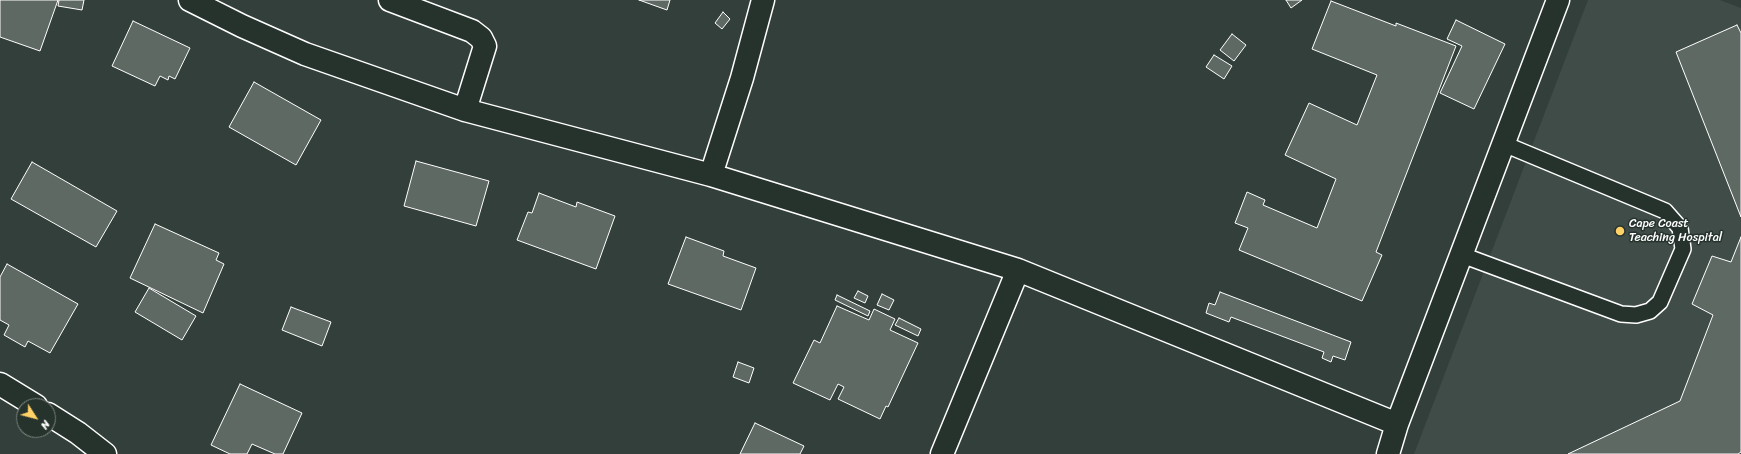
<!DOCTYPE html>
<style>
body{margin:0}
#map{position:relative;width:1741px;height:454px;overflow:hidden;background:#333f3a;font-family:Sriracha,sans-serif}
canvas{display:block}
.north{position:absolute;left:16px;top:398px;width:40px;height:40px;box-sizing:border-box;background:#26332d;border:1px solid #7d8581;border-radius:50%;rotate:126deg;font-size:11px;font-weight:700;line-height:16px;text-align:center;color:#fff}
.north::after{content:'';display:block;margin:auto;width:14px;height:18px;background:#ffd166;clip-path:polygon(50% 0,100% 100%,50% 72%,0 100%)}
</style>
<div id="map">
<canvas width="1741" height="454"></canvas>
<div class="north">N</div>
</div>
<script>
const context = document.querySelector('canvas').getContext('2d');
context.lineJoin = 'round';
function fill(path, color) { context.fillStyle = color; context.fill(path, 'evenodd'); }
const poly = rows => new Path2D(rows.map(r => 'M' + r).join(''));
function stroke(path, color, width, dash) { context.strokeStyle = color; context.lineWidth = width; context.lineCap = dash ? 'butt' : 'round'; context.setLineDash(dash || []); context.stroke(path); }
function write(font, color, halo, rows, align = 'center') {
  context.font = font + ' Sriracha,sans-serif'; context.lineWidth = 3; context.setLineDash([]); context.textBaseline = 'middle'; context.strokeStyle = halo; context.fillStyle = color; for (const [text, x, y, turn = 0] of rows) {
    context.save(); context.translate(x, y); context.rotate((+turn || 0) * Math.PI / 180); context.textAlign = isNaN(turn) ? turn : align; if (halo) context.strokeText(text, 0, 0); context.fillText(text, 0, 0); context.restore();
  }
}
const built = poly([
 [1588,0,1720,0,1741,8,1741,454,1414,454]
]);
const building = poly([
 [0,0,58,0,40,51,0,37,0,0],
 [59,0,84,0,82,10,58,6,59,0],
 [639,0,670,0,667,10,639,0],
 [1286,0,1302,0,1291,8,1286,0],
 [1331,1,1396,26,1396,23,1456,46,1376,252,1382,255,1362,301,1239,250,1248,228,1235,223,1247,192,1265,200,1263,205,1317,228,1336,179,1285,155,1309,103,1357,125,1377,75,1312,49,1331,1],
 [723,12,730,19,722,29,715,23,723,12],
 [1456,20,1505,44,1474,109,1440,93,1462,46,1447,39,1456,20],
 [133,21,190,48,175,79,169,76,168,80,160,76,155,86,112,66,133,21],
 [1737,25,1741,33,1741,217,1676,52,1737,25],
 [1232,34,1246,45,1234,61,1220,50,1232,34],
 [1214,55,1232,66,1224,79,1206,67,1214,55],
 [254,82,321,120,296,165,229,127,254,82],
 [416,161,489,181,476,226,404,206,416,161],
 [32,162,117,211,96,247,11,199,32,162],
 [539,193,576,207,577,202,615,216,596,269,517,240,528,212,532,213,539,193],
 [155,224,219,253,216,260,224,264,203,313,130,278,155,224],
 [686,237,724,251,723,256,756,268,741,310,668,284,686,237],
 [1741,237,1741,452,1738,454,1568,454,1680,401,1713,315,1692,304,1712,256,1731,262,1741,237],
 [7,264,78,304,50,353,28,341,25,347,4,335,9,325,0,320,0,277,7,264],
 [149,288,196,316,182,340,135,312,149,288],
 [858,291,868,296,865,303,854,298,858,291],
 [1220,292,1351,342,1345,360,1333,356,1331,362,1322,358,1324,352,1231,317,1229,322,1206,313,1209,303,1215,305,1220,292],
 [882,294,894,300,889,310,877,305,882,294],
 [837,295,870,311,868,316,835,300,837,295],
 [837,306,869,320,874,309,895,319,890,330,918,343,888,407,886,406,880,419,838,399,844,387,838,384,830,400,793,383,814,340,820,343,837,306],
 [291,307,331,322,322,346,282,330,291,307],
 [899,318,921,329,918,336,895,325,899,318],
 [738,362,754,368,749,383,733,377,738,362],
 [240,384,302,413,283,454,275,454,252,444,247,454,230,454,211,445,240,384],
 [755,423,804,446,800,454,740,454,755,423]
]);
const service = poly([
 [1462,255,1621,314,1636,315,1650,311,1660,302,1683,249,1680,228,1665,211,1504,144]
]);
const minor = poly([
 [190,0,242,26,305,54,465,110,711,175,1018,270,1397,424],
 [390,0,472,31,481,38,485,46,465,110],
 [711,175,742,78,763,0],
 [0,384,36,406],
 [48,414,78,433,105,454],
 [942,454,1018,270],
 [1388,454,1397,424,1558,0]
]);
const markers = [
 [1620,231,5,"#ffd166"]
];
const poiNames = [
 ["Cape Coast",1629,224],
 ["Teaching Hospital",1629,238]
];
fill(built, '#404c47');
fill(building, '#5f6964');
stroke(building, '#fff', 1);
stroke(service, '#fff', 18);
stroke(minor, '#fff', 25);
stroke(service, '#26332d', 15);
stroke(minor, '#26332d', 22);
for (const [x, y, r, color] of markers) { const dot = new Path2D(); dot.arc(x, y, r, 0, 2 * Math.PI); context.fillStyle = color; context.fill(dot); stroke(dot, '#26332d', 1.5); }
write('12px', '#fff', '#26332d', poiNames, 'left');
</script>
